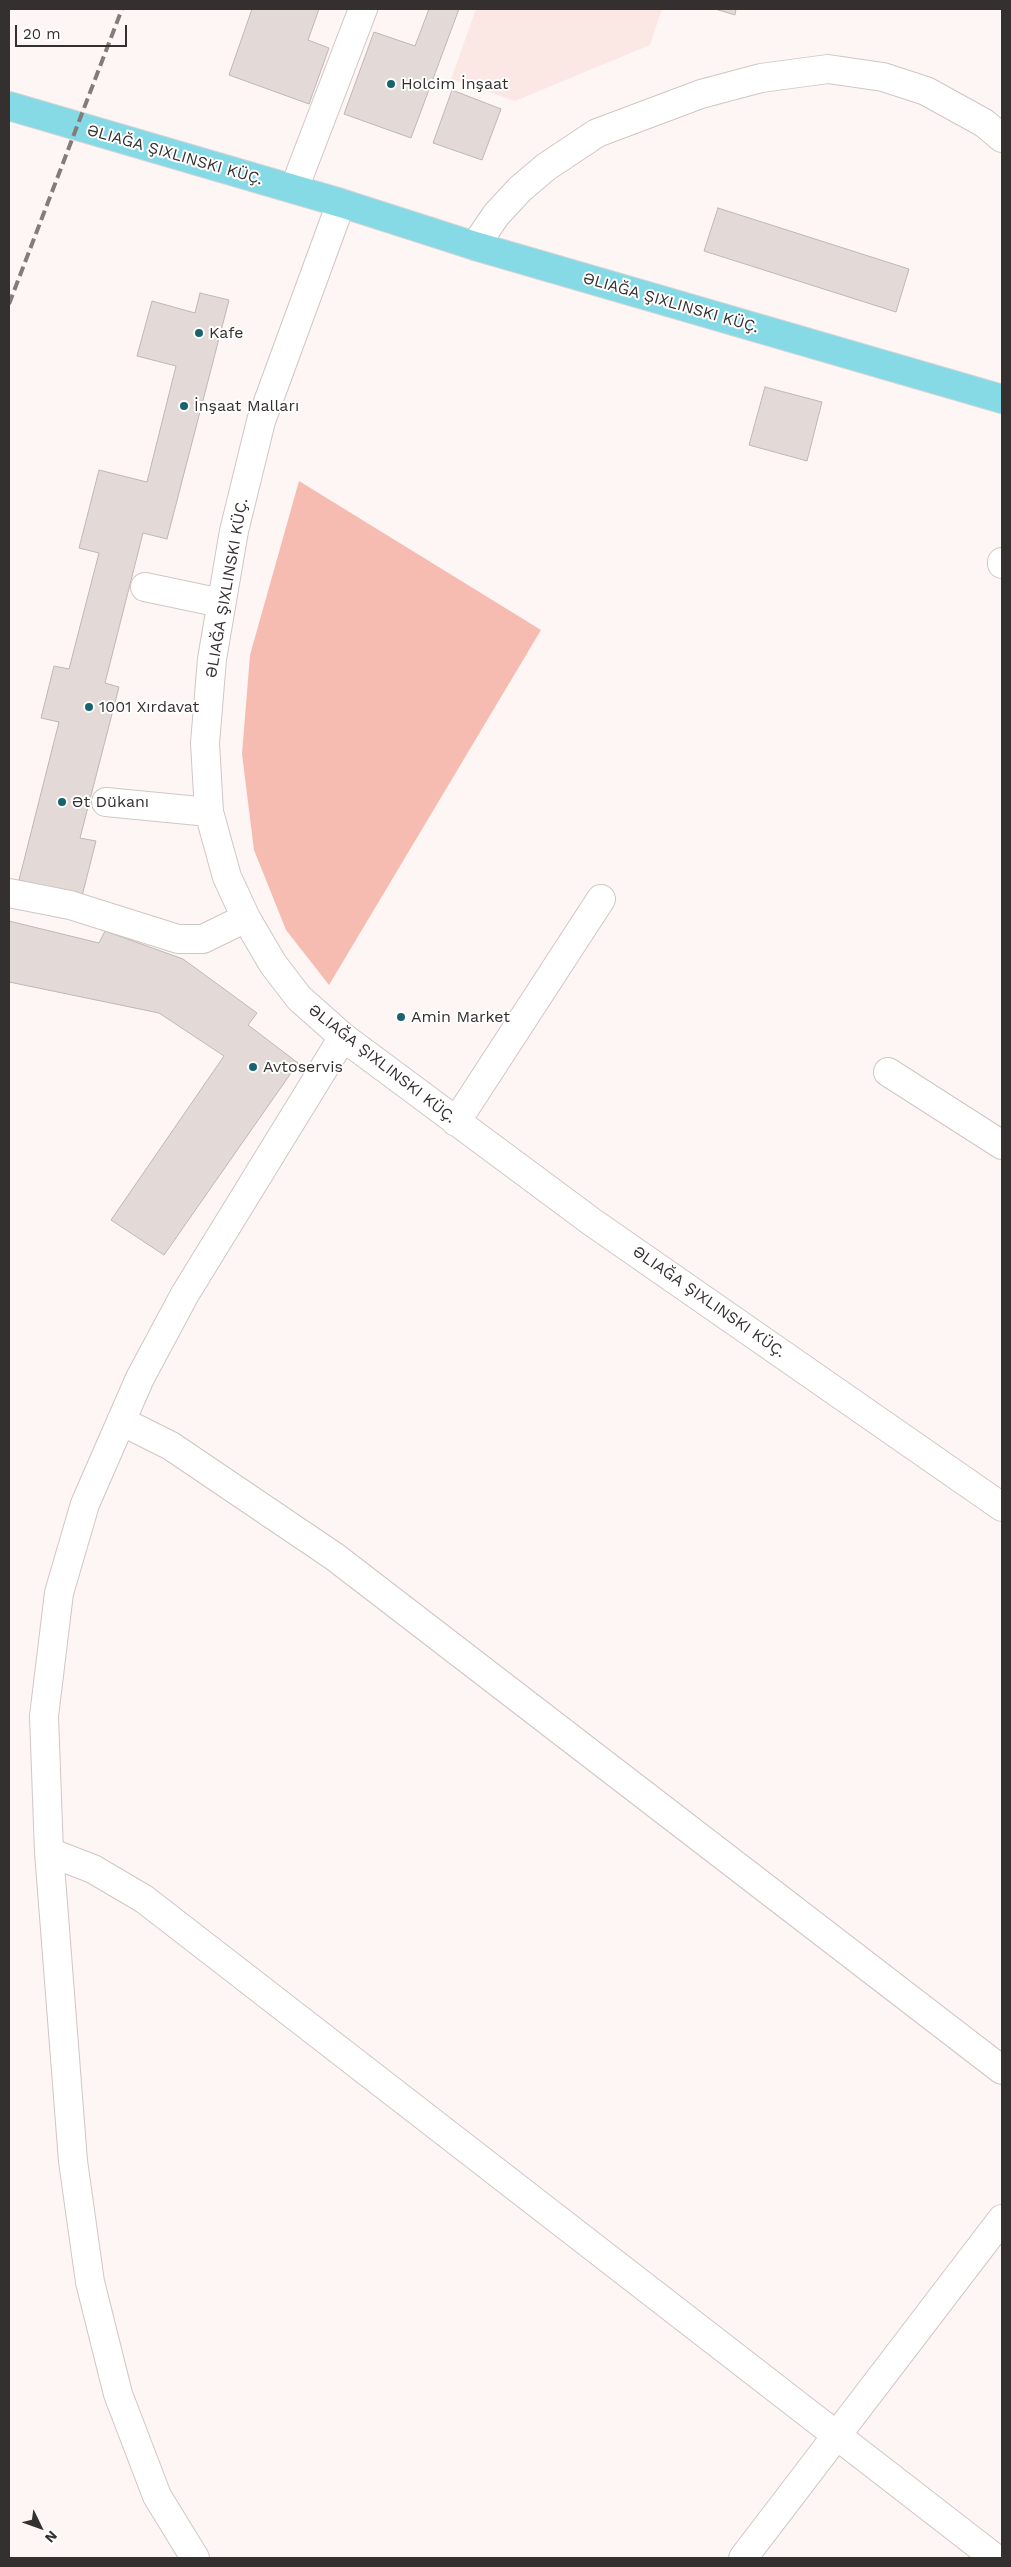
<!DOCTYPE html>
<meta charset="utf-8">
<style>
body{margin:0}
#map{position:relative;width:1011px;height:2567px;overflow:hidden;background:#fef6f4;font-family:"Work Sans",sans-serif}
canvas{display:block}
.frame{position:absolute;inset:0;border:10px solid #34302f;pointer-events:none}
.north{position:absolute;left:15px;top:2502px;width:50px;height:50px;-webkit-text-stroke:4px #fff;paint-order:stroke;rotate:132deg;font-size:14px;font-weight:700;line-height:20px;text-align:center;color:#34302f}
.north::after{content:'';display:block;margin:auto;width:18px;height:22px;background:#34302f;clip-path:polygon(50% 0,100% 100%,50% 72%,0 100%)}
.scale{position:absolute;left:15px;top:25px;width:112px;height:22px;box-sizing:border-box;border:2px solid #34302f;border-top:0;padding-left:6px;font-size:15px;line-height:18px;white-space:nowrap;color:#34302f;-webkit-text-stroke:4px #fff;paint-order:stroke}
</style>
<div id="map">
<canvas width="1011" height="2567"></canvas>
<div class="frame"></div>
<div class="north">N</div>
<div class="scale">20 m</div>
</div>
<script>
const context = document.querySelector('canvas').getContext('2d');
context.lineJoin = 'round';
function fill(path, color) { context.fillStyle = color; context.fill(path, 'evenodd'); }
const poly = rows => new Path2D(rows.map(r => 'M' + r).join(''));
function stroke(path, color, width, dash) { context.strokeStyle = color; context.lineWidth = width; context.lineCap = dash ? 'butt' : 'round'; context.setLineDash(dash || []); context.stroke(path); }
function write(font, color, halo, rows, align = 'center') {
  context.font = font + ' "Work Sans",sans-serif'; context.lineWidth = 4; context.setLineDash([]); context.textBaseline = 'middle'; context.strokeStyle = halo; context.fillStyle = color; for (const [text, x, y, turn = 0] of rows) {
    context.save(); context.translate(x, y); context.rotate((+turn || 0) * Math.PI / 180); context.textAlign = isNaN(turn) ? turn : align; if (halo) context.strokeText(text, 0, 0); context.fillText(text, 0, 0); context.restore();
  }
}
const built = poly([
 [476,9,662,9,650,45,515,101,451,79]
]);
const green = poly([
 [299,481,541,630,329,985,286,930,254,850,242,754,250,655]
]);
const building = poly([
 [252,9,319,9,308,40,329,48,309,104,229,75,252,9],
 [429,9,459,9,411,138,344,114,374,32,415,46,429,9],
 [715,9,736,9,735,15,715,9],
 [452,90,501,109,482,160,433,143,452,90],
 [718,208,909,269,896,312,704,251,718,208],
 [200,293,229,300,167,539,143,533,105,683,119,687,80,838,96,841,82,896,19,880,59,722,41,718,54,666,69,669,99,553,79,548,99,470,147,482,176,366,137,356,152,301,195,313,200,293],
 [765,387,822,402,807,461,749,445,765,387],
 [9,921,99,943,105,931,183,959,257,1013,248,1025,298,1063,164,1255,111,1220,224,1056,159,1013,9,982,9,921]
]);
const minor = poly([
 [294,189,363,9],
 [341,203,261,421,234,531,212,659,205,743,209,812,227,877,246,918,273,964,299,998,343,1037,592,1222,1002,1507],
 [475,246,496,215,520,189,546,167,597,133,701,94,761,78,828,69,883,77,926,91,984,123,1002,138],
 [1002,564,1002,562],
 [145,587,221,603],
 [106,802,209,812],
 [9,893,70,905,178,939,203,939,246,918],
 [888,1072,1002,1145],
 [456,1122,601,899],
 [121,1421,171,1446,335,1557,1002,2070],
 [49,1852,93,1869,144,1899,995,2558],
 [195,2558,157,2496,118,2394,90,2282,73,2161,49,1852,44,1716,59,1593,85,1504,140,1378,185,1294,343,1037],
 [743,2558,1002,2219]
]);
const major = poly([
 [9,106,341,203,475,246,1002,399]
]);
const rail = poly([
 [9,304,122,9]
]);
const markers = [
 [391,84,5,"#17636e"],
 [199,333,5,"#17636e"],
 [184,406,5,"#17636e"],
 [89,707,5,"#17636e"],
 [62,802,5,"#17636e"],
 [401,1017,5,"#17636e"],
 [253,1067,5,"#17636e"]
];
const poiNames = [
 ["Holcim İnşaat",401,84],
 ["Kafe",209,333],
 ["İnşaat Malları",194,406],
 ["1001 Xırdavat",99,707],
 ["Ət Dükanı",72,802],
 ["Amin Market",411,1017],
 ["Avtoservis",263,1067]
];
const streetNames = [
 ["ƏLIAĞA ŞIXLINSKI KÜÇ.",175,155,16],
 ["ƏLIAĞA ŞIXLINSKI KÜÇ.",671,303,16],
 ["ƏLIAĞA ŞIXLINSKI KÜÇ.",227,588,-80],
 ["ƏLIAĞA ŞIXLINSKI KÜÇ.",382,1064,38],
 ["ƏLIAĞA ŞIXLINSKI KÜÇ.",709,1302,35]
];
fill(built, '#fbe8e5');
fill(green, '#f6bcb2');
fill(building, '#e3d9d7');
stroke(building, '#c0b6b5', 1);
stroke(minor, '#d0c6c5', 30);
stroke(major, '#d6d6d5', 30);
stroke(minor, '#fff', 28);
stroke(major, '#85dae6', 28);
stroke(rail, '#827d7b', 4, [10, 5]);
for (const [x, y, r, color] of markers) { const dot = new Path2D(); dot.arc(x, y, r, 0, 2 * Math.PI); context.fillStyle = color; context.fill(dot); stroke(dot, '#fff', 2); }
write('16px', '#34302f', '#fff', poiNames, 'left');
write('16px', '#34302f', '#fff', streetNames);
</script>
